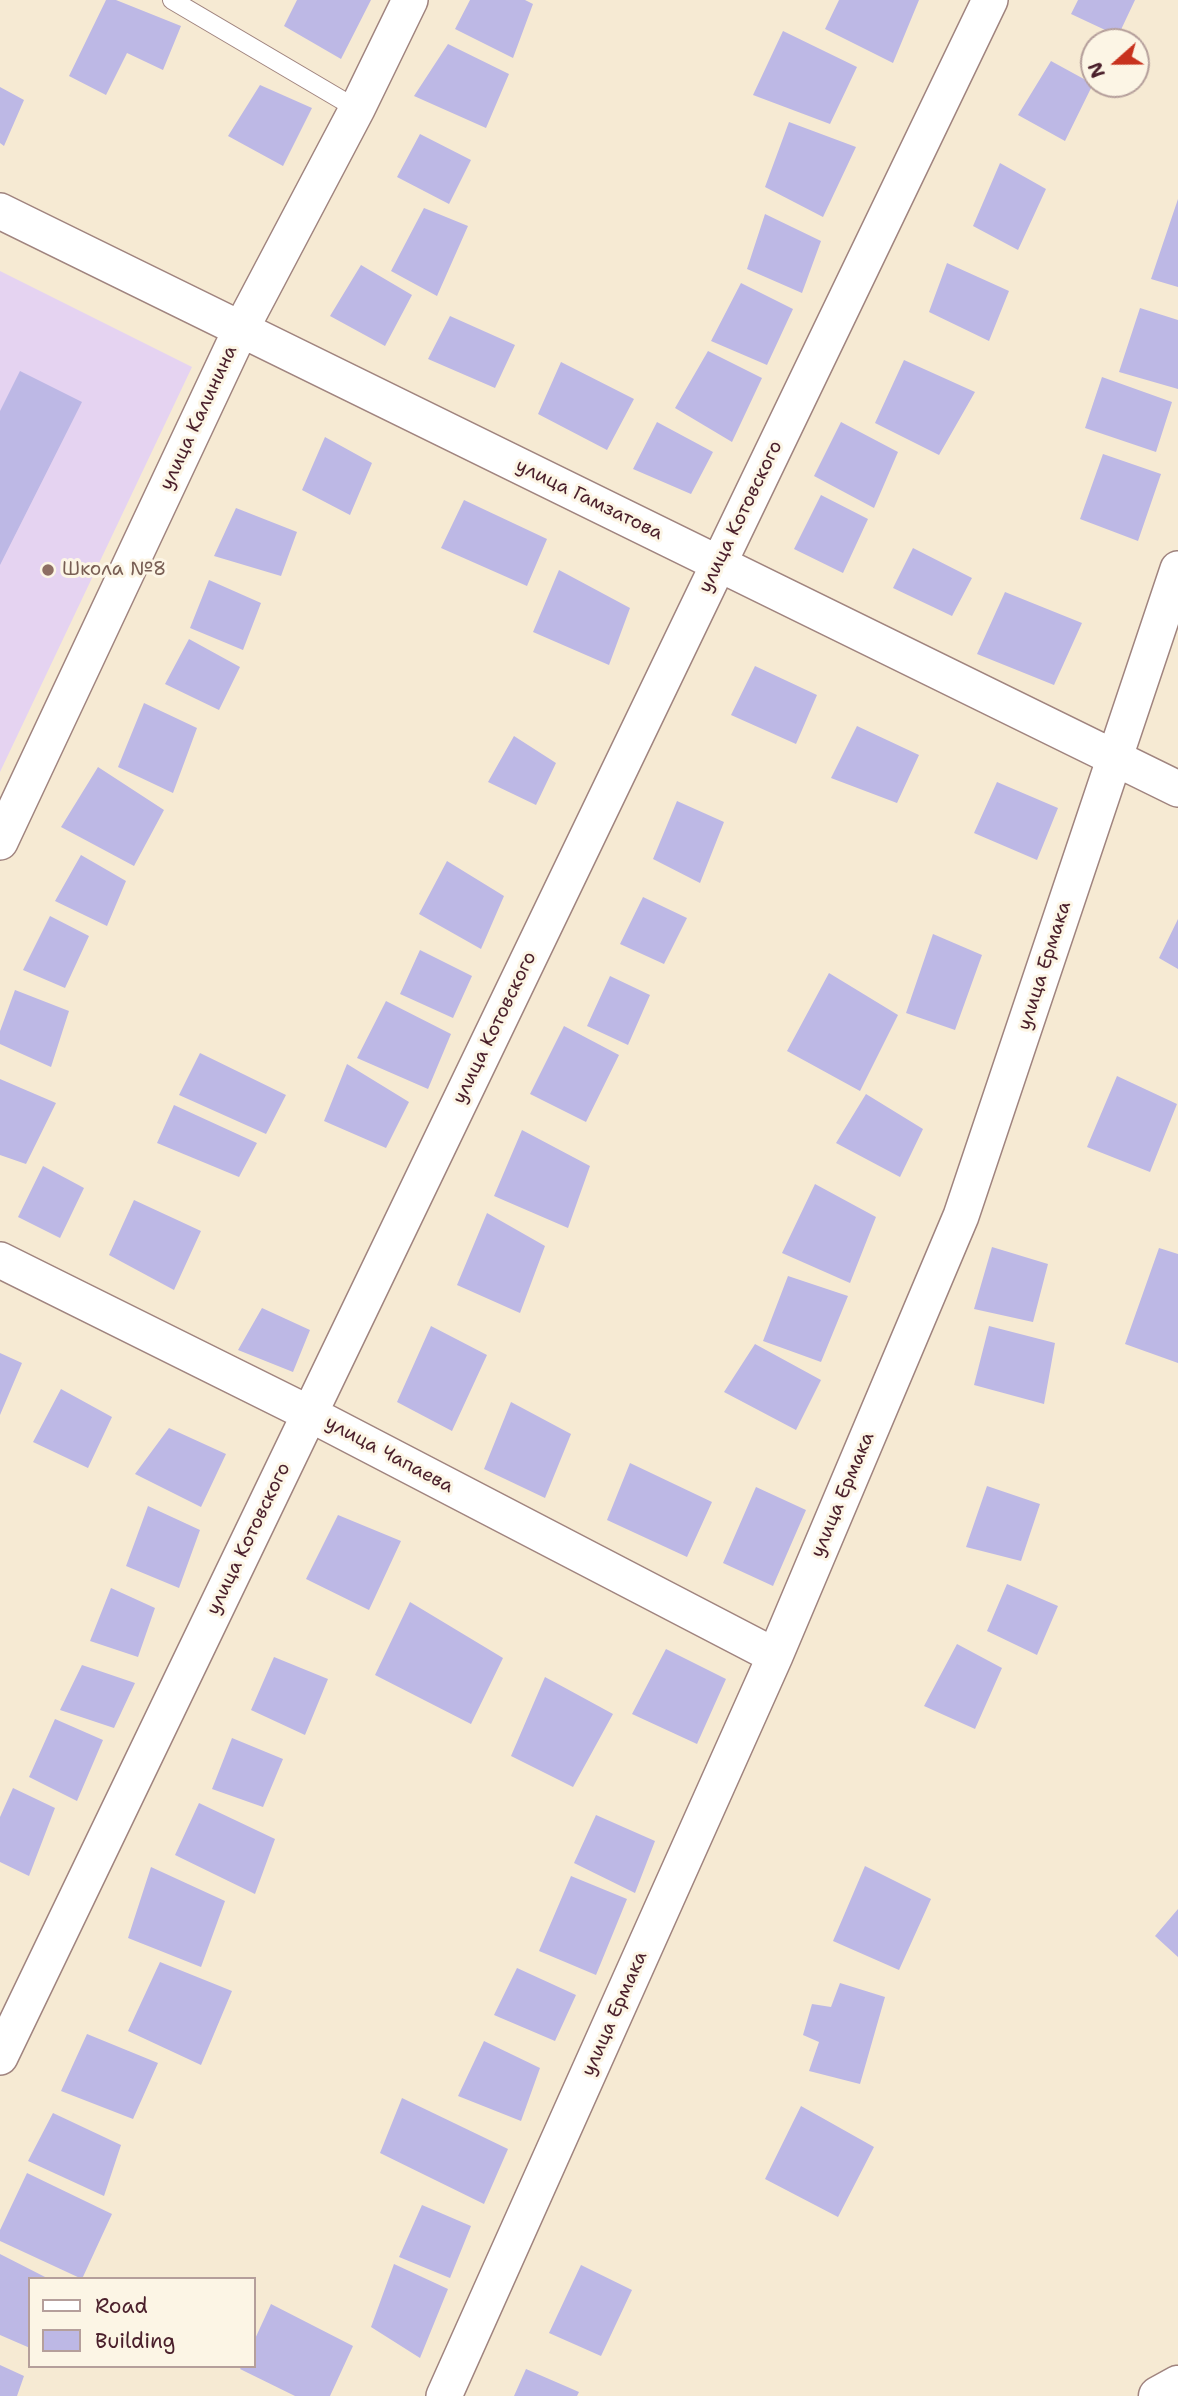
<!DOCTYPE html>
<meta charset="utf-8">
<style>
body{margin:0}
#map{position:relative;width:1178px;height:2396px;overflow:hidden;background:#f6ead3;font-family:"Shantell Sans",sans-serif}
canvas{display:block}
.legend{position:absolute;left:28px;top:2277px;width:228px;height:91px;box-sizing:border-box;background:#fcf5e5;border:2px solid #b59f9b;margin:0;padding:9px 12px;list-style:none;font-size:21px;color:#4a1f2b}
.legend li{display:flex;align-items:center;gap:14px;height:35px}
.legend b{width:35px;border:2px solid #b59f9b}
.north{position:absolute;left:1080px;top:28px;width:70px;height:70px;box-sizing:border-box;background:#fcf5e5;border:2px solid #b59f9b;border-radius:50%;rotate:249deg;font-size:19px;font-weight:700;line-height:28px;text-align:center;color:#4a1f2b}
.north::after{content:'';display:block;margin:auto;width:24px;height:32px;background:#c8321e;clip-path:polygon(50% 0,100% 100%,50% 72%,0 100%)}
</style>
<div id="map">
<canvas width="1178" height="2396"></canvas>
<ul class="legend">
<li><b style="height:9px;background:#fff"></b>Road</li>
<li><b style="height:19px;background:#bdb8e5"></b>Building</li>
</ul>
<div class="north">N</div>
</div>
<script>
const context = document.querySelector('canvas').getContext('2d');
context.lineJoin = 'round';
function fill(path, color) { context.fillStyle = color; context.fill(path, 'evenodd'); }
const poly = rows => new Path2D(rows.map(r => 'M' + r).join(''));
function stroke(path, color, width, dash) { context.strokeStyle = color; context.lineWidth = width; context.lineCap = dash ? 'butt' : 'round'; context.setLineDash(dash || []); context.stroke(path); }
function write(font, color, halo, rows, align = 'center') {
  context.font = font + ' "Shantell Sans",sans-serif'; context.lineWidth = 6; context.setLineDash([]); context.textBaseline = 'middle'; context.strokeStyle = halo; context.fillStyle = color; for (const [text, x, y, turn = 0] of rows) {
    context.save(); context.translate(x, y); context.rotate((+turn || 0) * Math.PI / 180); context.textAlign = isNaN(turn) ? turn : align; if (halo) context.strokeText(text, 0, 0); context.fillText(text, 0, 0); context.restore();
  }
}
const built = poly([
 [0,271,192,367,0,772]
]);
const building = poly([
 [106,0,116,0,181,26,163,70,127,53,106,95,69,76],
 [297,0,371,0,341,59,284,26],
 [470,0,525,0,533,4,513,58,455,29],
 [839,0,919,0,893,63,825,29],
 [1078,0,1135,0,1118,36,1071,14],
 [783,31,857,67,830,124,753,95],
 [448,44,509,74,486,128,414,96],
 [1051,61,1093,84,1065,141,1018,115],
 [260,85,312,108,283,166,228,136],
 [0,87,24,100,4,146,0,143],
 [789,122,856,147,823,217,765,187],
 [420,134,471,160,449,204,397,177],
 [1000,163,1046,189,1018,250,973,226],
 [1178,199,1178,287,1151,279],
 [424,208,468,226,437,296,391,271],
 [765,214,821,241,802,293,747,269],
 [947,263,1009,291,989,341,929,312],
 [361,265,412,295,385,346,330,316],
 [741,283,793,309,767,365,711,341],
 [1140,308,1178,320,1178,389,1119,372],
 [450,316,515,345,495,388,428,359],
 [708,351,762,378,732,442,675,408],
 [904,360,975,392,939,455,875,423],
 [561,362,634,399,607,450,538,414],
 [20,371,82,402,0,565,0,411],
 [1102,377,1172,402,1156,452,1085,428],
 [657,422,713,452,691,494,633,469],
 [841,422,898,452,874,508,814,476],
 [325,437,372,463,350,515,302,490],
 [1103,454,1161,474,1138,541,1080,519],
 [821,495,868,519,843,573,794,549],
 [464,500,547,539,527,586,441,548],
 [236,508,297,532,281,576,214,556],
 [913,548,972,578,952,616,893,588],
 [559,570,630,608,609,665,533,632],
 [209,580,261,603,243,650,190,628],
 [1005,592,1082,623,1054,685,977,654],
 [189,639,240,667,219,710,165,684],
 [755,666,817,695,796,744,731,715],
 [144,703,197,728,173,793,118,767],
 [857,726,919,755,897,803,831,778],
 [514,736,556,763,536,805,488,782],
 [98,767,164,810,134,866,61,827],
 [997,782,1058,808,1037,860,974,833],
 [677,801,724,822,700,883,653,859],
 [81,855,126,881,107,926,55,901],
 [447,861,504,896,481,949,419,914],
 [643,897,687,918,664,964,620,944],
 [50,916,89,936,65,988,23,970],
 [1178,919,1178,969,1159,958],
 [933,934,982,955,955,1030,906,1013],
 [420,950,472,976,453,1018,400,994],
 [829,973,898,1015,860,1091,787,1051],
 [610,976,650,995,628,1045,587,1026],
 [15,990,69,1011,51,1067,0,1044,0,1031],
 [386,1001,451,1034,428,1089,357,1058],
 [564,1026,619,1055,586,1122,530,1094],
 [200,1053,286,1095,266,1134,179,1095],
 [347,1064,409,1102,386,1148,324,1121],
 [1117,1076,1177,1104,1150,1172,1087,1147],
 [0,1079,56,1103,26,1164,0,1155],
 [866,1094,923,1129,900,1177,836,1143],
 [174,1105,257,1143,239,1177,157,1143],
 [522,1130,590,1166,568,1228,494,1196],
 [43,1166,84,1188,60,1238,18,1217],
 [815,1184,876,1217,850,1283,782,1253],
 [134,1200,201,1231,174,1290,109,1255],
 [487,1213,545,1246,520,1313,457,1285],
 [992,1247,1048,1264,1033,1322,974,1309],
 [1159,1248,1178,1254,1178,1363,1125,1344],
 [788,1276,848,1296,821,1362,763,1341],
 [262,1308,310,1330,293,1372,238,1350],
 [431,1326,487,1355,452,1431,397,1402],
 [989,1326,1055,1343,1044,1404,974,1385],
 [755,1344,821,1380,796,1430,724,1392],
 [0,1353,22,1363,0,1415],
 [61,1389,112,1417,88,1468,33,1442],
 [511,1402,571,1434,545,1498,484,1469],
 [169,1428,226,1454,201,1507,135,1474],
 [630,1463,712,1502,687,1557,607,1520],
 [987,1486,1040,1504,1021,1561,966,1547],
 [756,1487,806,1510,773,1586,723,1563],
 [148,1506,200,1530,179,1588,126,1566],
 [338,1515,401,1541,369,1610,306,1579],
 [1007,1584,1058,1606,1037,1655,987,1631],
 [111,1588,155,1608,138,1657,90,1641],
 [410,1602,503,1658,471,1724,375,1675],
 [957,1644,1002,1668,975,1729,924,1706],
 [666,1649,726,1679,697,1744,632,1714],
 [274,1657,328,1679,305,1735,251,1710],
 [82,1665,135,1683,114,1728,60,1710],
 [545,1677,613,1714,573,1787,511,1756],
 [55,1719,103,1740,77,1801,29,1777],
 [232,1738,283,1759,263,1807,212,1789],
 [13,1788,55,1808,29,1876,0,1862,0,1817],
 [199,1803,275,1839,255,1894,175,1855],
 [596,1815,655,1841,635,1893,574,1863],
 [865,1866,931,1899,899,1970,833,1941],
 [151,1867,225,1901,201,1967,128,1938],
 [571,1876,627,1899,596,1975,539,1951],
 [1178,1909,1178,1957,1155,1936],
 [160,1962,232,1991,201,2065,128,2031],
 [517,1968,576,1995,555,2041,494,2015],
 [840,1983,885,1997,860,2084,809,2071,819,2042,803,2035,812,2004,831,2007],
 [87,2034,158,2063,133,2119,61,2091],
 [484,2041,540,2068,521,2121,458,2096],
 [402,2098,508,2149,484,2204,380,2153],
 [801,2106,874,2147,838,2217,765,2179],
 [53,2113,121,2145,104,2196,28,2161],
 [27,2173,112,2214,82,2279,0,2241,0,2230],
 [422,2205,471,2226,450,2278,399,2257],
 [0,2254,49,2279,30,2279,30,2348,0,2335],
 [394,2264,448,2289,420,2358,371,2327],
 [581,2265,632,2290,601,2356,549,2333],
 [271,2304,353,2346,330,2396,295,2396,240,2369,242,2366,254,2366,254,2341],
 [0,2365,24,2376,17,2396,0,2396],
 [526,2369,579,2392,577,2396,514,2396]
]);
const lane = poly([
 [172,0,357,109]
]);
const street = poly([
 [0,211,1178,789],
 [0,842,241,329,357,109,410,0],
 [0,1260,310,1414,775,1656],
 [0,2057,990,0],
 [444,2396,775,1656,961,1216,1178,569]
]);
const primary = poly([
 [1158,2396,1178,2385]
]);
const markers = [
 [48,570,7,"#8d6e63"]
];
const streetNames = [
 ["улица Калинина",199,418,-65],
 ["улица Гамзатова",589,500,26],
 ["улица Котовского",741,517,-64],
 ["улица Ермака",1045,966,-72],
 ["улица Котовского",495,1028,-64],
 ["улица Чапаева",389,1455,28],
 ["улица Ермака",843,1495,-67],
 ["улица Котовского",249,1539,-64],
 ["улица Ермака",615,2014,-66]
];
const educationNames = [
 ["Школа №8",62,570]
];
fill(built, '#e5d3f1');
fill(building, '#bdb8e5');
stroke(lane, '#a0847f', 20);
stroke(street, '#a0847f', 38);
stroke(primary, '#a0847f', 41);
stroke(lane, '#fff', 18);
stroke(street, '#fff', 35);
stroke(primary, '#fff', 38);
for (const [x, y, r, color] of markers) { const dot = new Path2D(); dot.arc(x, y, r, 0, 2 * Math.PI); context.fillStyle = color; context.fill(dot); stroke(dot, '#fcf5e5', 2.5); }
write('19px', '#4a1f2b', '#fcf5e5', streetNames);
write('19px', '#785e54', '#fcf5e5', educationNames, 'left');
</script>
